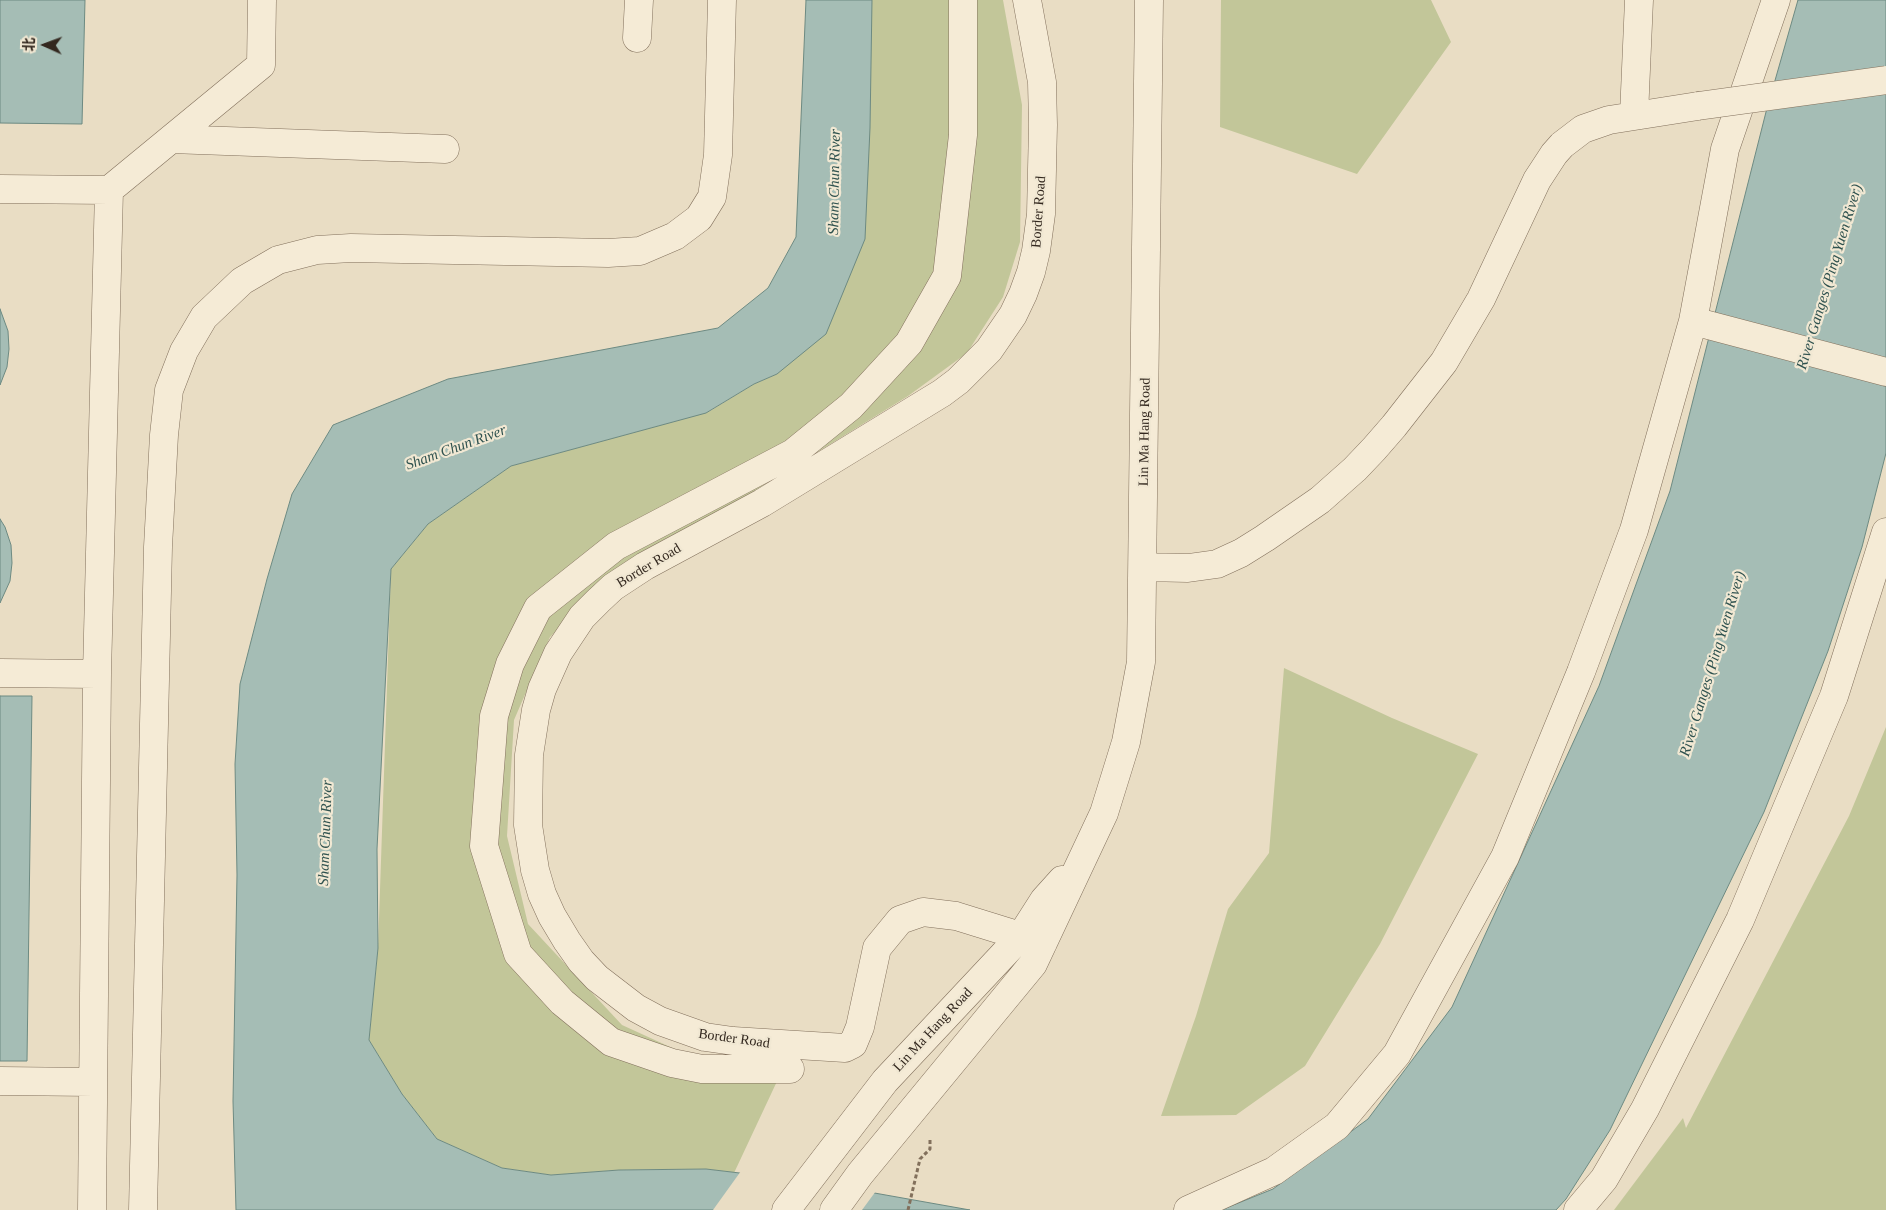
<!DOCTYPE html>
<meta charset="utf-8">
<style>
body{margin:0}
#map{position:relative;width:1886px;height:1210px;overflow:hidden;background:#e9ddc4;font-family:"Times New Roman","Noto Sans SC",serif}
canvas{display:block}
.north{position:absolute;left:20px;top:20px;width:50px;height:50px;-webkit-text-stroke:4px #f1e8d3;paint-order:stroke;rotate:272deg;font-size:14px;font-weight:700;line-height:20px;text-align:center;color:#33281f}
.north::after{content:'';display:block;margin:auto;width:18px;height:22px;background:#33281f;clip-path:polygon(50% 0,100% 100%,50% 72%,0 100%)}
</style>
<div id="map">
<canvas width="1886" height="1210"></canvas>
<div class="north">北</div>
</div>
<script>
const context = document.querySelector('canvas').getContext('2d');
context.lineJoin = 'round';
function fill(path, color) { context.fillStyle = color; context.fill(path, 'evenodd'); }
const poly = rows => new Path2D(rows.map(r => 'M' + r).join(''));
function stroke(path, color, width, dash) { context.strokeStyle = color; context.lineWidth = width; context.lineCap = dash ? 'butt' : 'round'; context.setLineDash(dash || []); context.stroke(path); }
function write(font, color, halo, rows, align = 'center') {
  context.font = font + ' "Times New Roman",serif'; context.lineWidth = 4.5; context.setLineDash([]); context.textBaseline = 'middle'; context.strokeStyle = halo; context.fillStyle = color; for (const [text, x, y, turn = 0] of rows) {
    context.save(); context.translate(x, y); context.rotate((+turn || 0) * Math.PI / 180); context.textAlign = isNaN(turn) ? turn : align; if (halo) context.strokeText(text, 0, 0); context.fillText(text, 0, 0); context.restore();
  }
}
const green = poly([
 [871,0,1003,0,1022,105,1020,242,1003,297,967,353,908,396,651,555,610,578,550,637,514,720,507,836,528,924,622,1025,692,1057,787,1060,734,1173,706,1169,619,1170,551,1175,502,1168,437,1139,402,1094,369,1040,378,948,391,569,428,524,511,466,710,411,754,384,777,374],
 [1221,0,1431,0,1451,42,1357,174,1220,127],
 [1284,668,1392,718,1478,754,1380,944,1305,1066,1236,1115,1161,1116,1196,1016,1228,909,1269,853],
 [1886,727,1886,1210,1614,1210,1683,1118,1686,1128,1849,816]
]);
const water = poly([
 [0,0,85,0,82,124,0,123,0,0],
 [806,0,872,0,870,128,865,239,826,334,777,374,754,384,706,413,511,466,428,524,391,569,377,849,378,948,369,1040,402,1094,437,1139,502,1168,551,1175,619,1170,706,1169,807,1181,970,1210,236,1210,233,1101,237,875,235,764,240,684,267,579,292,494,333,425,448,379,718,328,768,288,796,237,806,0],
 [1798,0,1886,0,1886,453,1862,547,1828,651,1764,812,1610,1130,1566,1199,1556,1210,1221,1210,1273,1189,1368,1119,1452,1007,1599,686,1670,491,1766,112,1798,0],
 [0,309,8,331,9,349,7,367,0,385,0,309],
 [0,519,5,527,11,545,12,563,10,581,0,603,0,519],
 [0,696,32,696,27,1061,0,1061,0,696]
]);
const pier = poly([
 [741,1171,808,1179,876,1191,862,1210,713,1210]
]);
const path = poly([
 [908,1210,920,1159,930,1149,930,1139]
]);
const minor = poly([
 [1027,0,1042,82,1043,125,1041,214,1036,251,1031,272,1023,294,1013,315,989,350,958,381,942,393,762,503,645,566,613,587,598,601,582,617,558,653,542,689,536,710,529,755,528,825,535,870,542,894,552,916,567,941,581,961,597,978,636,1008,660,1021,705,1037,733,1041,845,1048,853,1044,860,1027,877,948,900,920,923,912,956,916,1043,943],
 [637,38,639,0],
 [1634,115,1639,0],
 [171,139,445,149],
 [0,189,109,190,261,65,262,0],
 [1693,321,1886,372],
 [1144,567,1188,568,1217,564,1241,553,1265,538,1320,500,1355,469,1374,449,1394,426,1444,362,1481,299,1537,180,1554,154,1562,145,1583,129,1609,120,1698,106],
 [0,673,97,674],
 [790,1069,702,1069,672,1063,611,1042,562,1002,518,954,484,846,494,716,510,664,538,608,616,546,793,453,851,406,909,343,947,276,963,135,963,0],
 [0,1081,93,1082],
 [92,1210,97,674,109,190],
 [143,1210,158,547,164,435,169,390,184,351,204,317,242,281,278,260,317,250,351,248,608,253,640,251,675,236,699,218,712,197,718,155,722,0],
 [786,1210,885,1081,1021,936,1044,900,1062,880],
 [834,1210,860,1174,1033,964,1104,813,1126,742,1141,662,1149,0],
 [1188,1210,1274,1171,1337,1126,1397,1054,1505,857,1581,672,1634,530,1693,321,1725,149,1776,0],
 [1578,1210,1604,1179,1645,1109,1740,920,1834,696,1886,532]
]);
const minorBridge = poly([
 [1698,106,1886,80]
]);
const streetNames = [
 ["Border Road",1039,212,-86],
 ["Lin Ma Hang Road",1145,432,-89],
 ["Border Road",649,566,-31],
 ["Lin Ma Hang Road",933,1030,-47],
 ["Border Road",734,1039,8]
];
const waterNames = [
 ["Sham Chun River",835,182,-89],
 ["River Ganges (Ping Yuen River)",1830,277,-73],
 ["Sham Chun River",456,448,-20],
 ["River Ganges (Ping Yuen River)",1713,664,-73],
 ["Sham Chun River",326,833,-88]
];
fill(green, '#c2c699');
fill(water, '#a5bdb5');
stroke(water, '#6d8a82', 1);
fill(pier, '#e9ddc4');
stroke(minor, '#82705c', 29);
stroke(path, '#82705c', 3, [4, 2.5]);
stroke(minor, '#f5ebd6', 28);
stroke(minorBridge, '#82705c', 29, []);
stroke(minorBridge, '#f5ebd6', 28);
write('14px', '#33281f', '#f1e8d3', streetNames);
write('italic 15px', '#2f524f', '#f1e8d3', waterNames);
</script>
